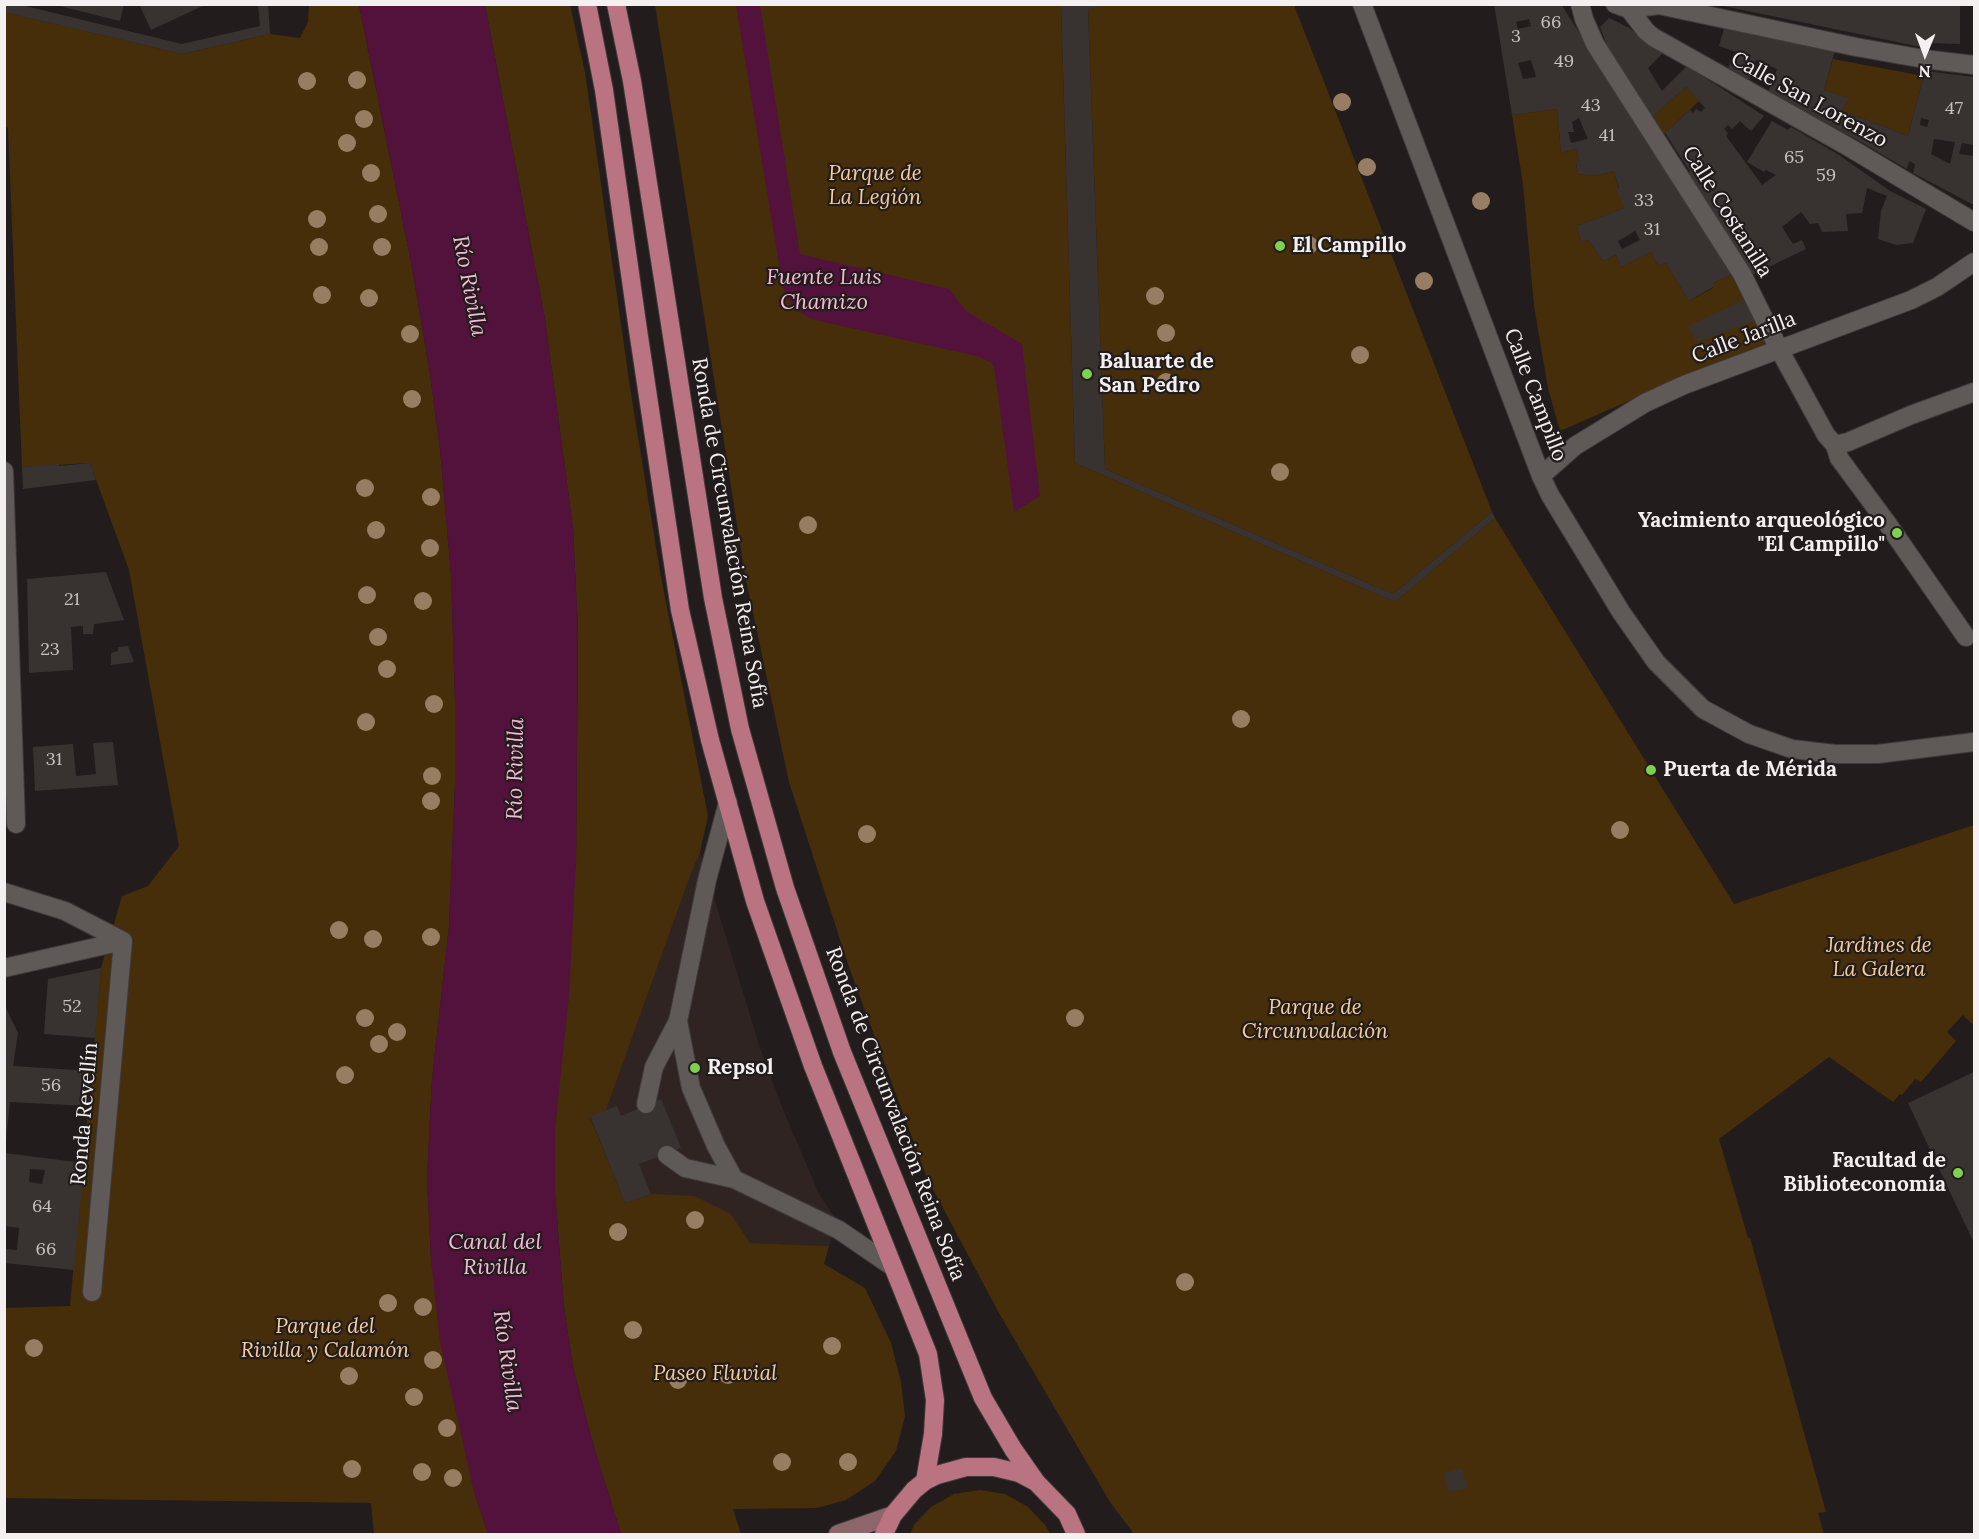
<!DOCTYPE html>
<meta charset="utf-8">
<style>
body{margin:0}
#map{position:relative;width:1979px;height:1539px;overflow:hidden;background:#221d1c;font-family:Lora,serif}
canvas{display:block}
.frame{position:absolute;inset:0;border:6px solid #f3f0ef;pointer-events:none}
.north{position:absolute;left:1895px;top:24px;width:60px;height:60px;-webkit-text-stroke:4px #221d1c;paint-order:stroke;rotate:181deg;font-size:16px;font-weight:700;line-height:24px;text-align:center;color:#f3f0ef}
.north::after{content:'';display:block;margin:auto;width:21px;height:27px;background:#f3f0ef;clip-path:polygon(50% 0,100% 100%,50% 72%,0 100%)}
</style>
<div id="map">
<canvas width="1979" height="1539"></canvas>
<div class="frame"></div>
<div class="north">N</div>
</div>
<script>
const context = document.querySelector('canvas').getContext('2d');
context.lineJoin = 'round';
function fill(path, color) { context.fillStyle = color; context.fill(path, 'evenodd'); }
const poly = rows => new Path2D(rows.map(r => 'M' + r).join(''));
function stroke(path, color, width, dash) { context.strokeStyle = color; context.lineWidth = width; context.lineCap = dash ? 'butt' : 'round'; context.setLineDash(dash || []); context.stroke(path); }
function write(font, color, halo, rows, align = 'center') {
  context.font = font + ' Lora,serif'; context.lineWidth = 4.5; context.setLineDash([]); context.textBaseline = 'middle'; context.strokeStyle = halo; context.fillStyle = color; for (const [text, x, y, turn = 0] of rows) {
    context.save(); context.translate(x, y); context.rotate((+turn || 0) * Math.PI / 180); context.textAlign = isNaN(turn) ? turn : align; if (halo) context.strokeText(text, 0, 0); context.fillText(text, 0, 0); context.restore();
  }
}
const built = poly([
 [700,852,760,1048,784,1112,819,1194,837,1221,829,1246,750,1243,731,1214,651,1194,625,1203,590,1116,606,1109,689,879]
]);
const green = poly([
 [1104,4,1294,5,1492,512,1393,594,1105,469,1088,10],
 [309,5,359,5,412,267,430,374,440,449,451,574,455,702,455,784,449,926,432,1079,427,1177,431,1260,474,1492,488,1534,374,1534,371,1503,5,1498,4,1308,70,1306,101,968,122,896,148,886,179,846,129,570,90,463,22,467,8,128,4,126,5,12,182,54,270,34,300,38,308,22],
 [485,5,570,5,585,72,631,394,660,572,708,816,700,852,689,879,606,1110,590,1117,625,1203,651,1194,694,1196,731,1214,750,1243,829,1246,824,1264,865,1288,891,1343,901,1382,905,1416,896,1451,875,1481,846,1500,817,1508,733,1509,741,1534,621,1534,593,1444,573,1367,564,1308,555,1192,555,1128,576,860,578,631,573,528,545,319],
 [655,5,1061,5,1075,463,1395,602,1495,518,1734,904,1974,825,1974,1022,1972,1024,1963,1015,1947,1032,1956,1041,1921,1082,1915,1079,1902,1095,1900,1094,1893,1102,1829,1057,1719,1139,1748,1238,1750,1238,1826,1512,1818,1513,1824,1534,1134,1534,1110,1502,999,1313,927,1178,849,967,789,782,745,575],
 [1833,59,1918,75,1919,70,1925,71,1908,136,1842,111,1847,98,1824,90],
 [1686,87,1699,101,1663,135,1652,117],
 [1557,109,1561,153,1576,149,1579,162,1576,163,1578,174,1595,176,1614,171,1624,208,1577,226,1581,242,1588,240,1603,261,1616,255,1621,267,1651,252,1658,266,1666,263,1689,301,1713,288,1713,283,1731,275,1767,345,1654,390,1560,431,1548,388,1534,306,1523,184,1512,115],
 [980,1490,1005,1494,1028,1507,1046,1526,1050,1534,910,1534,914,1525,931,1507,954,1494]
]);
const water = poly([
 [359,5,485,5,545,319,573,528,578,631,576,860,569,996,555,1128,555,1192,564,1308,573,1367,593,1444,621,1534,488,1534,474,1492,440,1342,431,1260,427,1177,432,1079,449,926,455,784,455,702,451,574,440,449,430,374,412,267],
 [736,5,760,5,800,254,949,289,966,311,1022,344,1040,496,1014,512,994,367,991,363,980,357,811,319,795,309,787,298,783,288]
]);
const building = poly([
 [4,4,17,4,182,44,260,26,258,4,268,4,270,34,182,54,4,12],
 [52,4,124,4,120,21],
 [139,4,207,4,151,30],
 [1061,4,1103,5,1088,10,1105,469,1393,594,1492,512,1495,518,1395,602,1075,463],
 [1494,4,1561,4,1731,275,1713,283,1713,287,1689,301,1666,263,1658,266,1651,252,1621,267,1616,255,1603,261,1588,240,1581,242,1577,226,1624,208,1616,189,1619,188,1614,171,1595,176,1578,174,1576,162,1579,162,1576,149,1561,153,1557,109,1512,115],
 [1529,19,1531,26,1518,29,1516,22],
 [1531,60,1536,77,1523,79,1518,63],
 [1579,118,1588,139,1571,143,1568,132,1574,132,1572,122],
 [1635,231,1640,240,1622,249,1618,241],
 [1714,4,1960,4,1960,44,1927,43,1926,48],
 [1609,18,1629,28,1664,52,1648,68,1662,91,1687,66,1764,116,1751,131,1740,121,1732,129,1728,125,1724,129,1728,133,1726,136,1762,185,1776,175,1766,170,1764,172,1747,162,1772,121,1788,130,1791,127,1839,155,1890,191,1926,209,1913,243,1896,245,1878,239,1881,211,1887,196,1867,188,1862,213,1846,214,1848,231,1822,232,1818,223,1810,224,1801,212,1782,227,1793,244,1802,240,1806,249,1752,275,1688,173,1690,171,1665,133,1690,110,1693,113,1696,109,1701,112,1705,108,1686,87,1652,117,1609,50,1600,27],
 [1725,25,1835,50,1824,90,1848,98,1842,111,1908,136,1925,71,1974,77,1974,145,1962,143,1959,154,1974,156,1974,205,1913,173,1915,164,1909,161,1907,169,1854,138,1768,92,1777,69,1756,60,1749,81,1727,70,1736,52,1719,46],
 [1921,118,1929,120,1927,127,1920,125],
 [1934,139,1955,142,1950,164,1931,154],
 [1744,300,1755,321,1697,342,1688,326],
 [90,463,96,480,23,489,22,467,59,464,59,466],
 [106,572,124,620,94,624,93,634,83,634,83,626,71,627,73,670,29,673,27,579],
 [128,646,134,662,111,665,111,653,118,651,118,647],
 [113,742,118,785,35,791,33,747,73,744,76,776,96,774,93,743],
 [101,968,95,1038,44,1034,48,979],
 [4,1004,18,1033,13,1066,92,1071,89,1106,10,1102,6,1140,4,1140],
 [1974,1072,1974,1243,1908,1103],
 [661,1099,681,1148,639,1164,651,1194,625,1203,590,1116,617,1106,621,1116],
 [4,1153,84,1163,74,1270,4,1263,4,1249,17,1250,19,1228,4,1226],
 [30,1169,45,1170,42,1184,29,1182],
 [1462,1469,1467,1488,1449,1492,1444,1473]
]);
const service = poly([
 [678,1021,691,1088,716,1146,734,1179],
 [646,1104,654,1067,678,1021,707,880,728,802],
 [667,1155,685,1168,734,1179,839,1230,893,1267]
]);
const pedestrian = poly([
 [1779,349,1826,435,1835,445,1839,458,1887,523,1966,637],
 [1835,445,1848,442,1911,415,1974,392]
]);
const minor = poly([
 [1362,4,1541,476,1550,495,1621,612,1656,662,1703,709,1749,734,1792,749,1835,754,1878,754,1974,742],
 [1580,4,1584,19,1595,44,1742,274,1779,349],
 [1615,4,1629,9,1659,5,1668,7,1856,47,1924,59,1974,65],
 [1629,9,1646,31,1653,37,1847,146,1974,222],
 [4,471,16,824],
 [1541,476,1575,446,1645,403,1684,385,1911,300,1937,287,1974,262],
 [4,892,65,911,123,941],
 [4,968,123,941],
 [92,1292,123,941]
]);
const secondary = poly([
 [838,1534,893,1515]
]);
const primary = poly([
 [587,4,604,90,638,330,680,610,710,740,755,901,813,1066,928,1354,935,1400,933,1434,925,1481],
 [616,4,632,81,713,598,740,729,785,888,842,1052,983,1398,1013,1449,1036,1482],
 [884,1534,893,1515,914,1490,925,1481,937,1475,966,1467,994,1467,1019,1473,1036,1482,1067,1514,1076,1534]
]);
const trees = [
 [357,80],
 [307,81],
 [1342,102],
 [364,119],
 [347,143],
 [1367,167],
 [371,173],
 [1481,201],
 [378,214],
 [317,219],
 [1309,245],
 [319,247],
 [382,247],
 [1424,281],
 [322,295],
 [1155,296],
 [369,298],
 [1166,333],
 [410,334],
 [1360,355],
 [1166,382],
 [412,399],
 [1280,472],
 [365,488],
 [431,497],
 [808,525],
 [376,530],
 [430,548],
 [367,595],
 [423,601],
 [378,637],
 [387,669],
 [434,704],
 [1241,719],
 [366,722],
 [432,776],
 [431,801],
 [1620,830],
 [867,834],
 [339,930],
 [431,937],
 [373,939],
 [365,1018],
 [1075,1018],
 [397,1032],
 [379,1044],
 [345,1075],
 [695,1220],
 [618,1232],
 [1185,1282],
 [388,1303],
 [423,1307],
 [633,1330],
 [832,1346],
 [34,1348],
 [433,1360],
 [728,1375],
 [349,1376],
 [678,1380],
 [414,1397],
 [447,1428],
 [782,1462],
 [848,1462],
 [352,1469],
 [422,1472],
 [453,1478]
];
const markers = [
 [1280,246,6,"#7fd052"],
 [1087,374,6,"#7fd052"],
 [1897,533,6,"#7fd052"],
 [1651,770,6,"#7fd052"],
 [695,1068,6,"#7fd052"],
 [1958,1173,6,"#7fd052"]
];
const numberNames = [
 ["66",1551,23],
 ["3",1516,37],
 ["49",1564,62],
 ["43",1591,106],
 ["47",1954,109],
 ["41",1607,136],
 ["65",1794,158],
 ["59",1826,176],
 ["33",1644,201],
 ["31",1652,230],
 ["21",72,600],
 ["23",50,650],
 ["31",54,760],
 ["52",72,1007],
 ["56",51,1086],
 ["64",42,1207],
 ["66",46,1250]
];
const streetNames = [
 ["Calle San Lorenzo",1809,100,29],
 ["Calle Costanilla",1727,212,58],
 ["Calle Jarilla",1744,338,-21],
 ["Calle Campillo",1535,395,69],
 ["Ronda de Circunvalación Reina Sofía",729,533,80],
 ["Ronda Revellín",85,1114,-85],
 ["Ronda de Circunvalación Reina Sofía",895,1114,69]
];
const parkNames = [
 ["Parque de",875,174],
 ["La Legión",875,198],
 ["Jardines de",1879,946],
 ["La Galera",1879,970],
 ["Parque de",1315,1008],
 ["Circunvalación",1315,1032],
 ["Parque del",325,1327],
 ["Rivilla y Calamón",325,1351],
 ["Paseo Fluvial",715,1374]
];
const poiNames = [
 ["El Campillo",1292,246],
 ["Baluarte de",1099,362],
 ["San Pedro",1099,386],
 ["Yacimiento arqueológico",1885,521,"right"],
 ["\"El Campillo\"",1885,545,"right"],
 ["Puerta de Mérida",1663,770],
 ["Repsol",707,1068],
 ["Facultad de",1946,1161,"right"],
 ["Biblioteconomía",1946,1185,"right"]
];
const waterNames = [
 ["Fuente Luis",824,278],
 ["Chamizo",824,303],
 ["Río Rivilla",469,286,79],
 ["Río Rivilla",516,769,-89],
 ["Canal del",495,1243],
 ["Rivilla",495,1268],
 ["Río Rivilla",507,1361,82]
];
fill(built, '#302422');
fill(green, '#462e0a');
fill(water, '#53123b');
fill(building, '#383331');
stroke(service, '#3f3a3a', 20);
stroke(pedestrian, '#3f3a3a', 20);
stroke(minor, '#3f3a3a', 20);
stroke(secondary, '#3f3a3a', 20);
stroke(primary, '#3f3a3a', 20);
stroke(service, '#5f5958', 18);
stroke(pedestrian, '#5f5958', 18);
stroke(minor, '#5f5958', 18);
stroke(secondary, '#8d666c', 18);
stroke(primary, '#ba7381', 18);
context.fillStyle = '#977d61';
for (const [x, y] of trees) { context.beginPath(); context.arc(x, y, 9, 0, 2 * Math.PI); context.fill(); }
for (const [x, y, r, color] of markers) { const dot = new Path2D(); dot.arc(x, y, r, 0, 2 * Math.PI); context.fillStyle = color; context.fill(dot); stroke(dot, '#221d1c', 2); }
write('18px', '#c4c1c0', null, numberNames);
write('21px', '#f3f0ef', '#221d1c', streetNames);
write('italic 21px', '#f7cc99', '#221d1c', parkNames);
write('bold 21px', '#f3f0ef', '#221d1c', poiNames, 'left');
write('italic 22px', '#f6b8d8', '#221d1c', waterNames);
</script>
